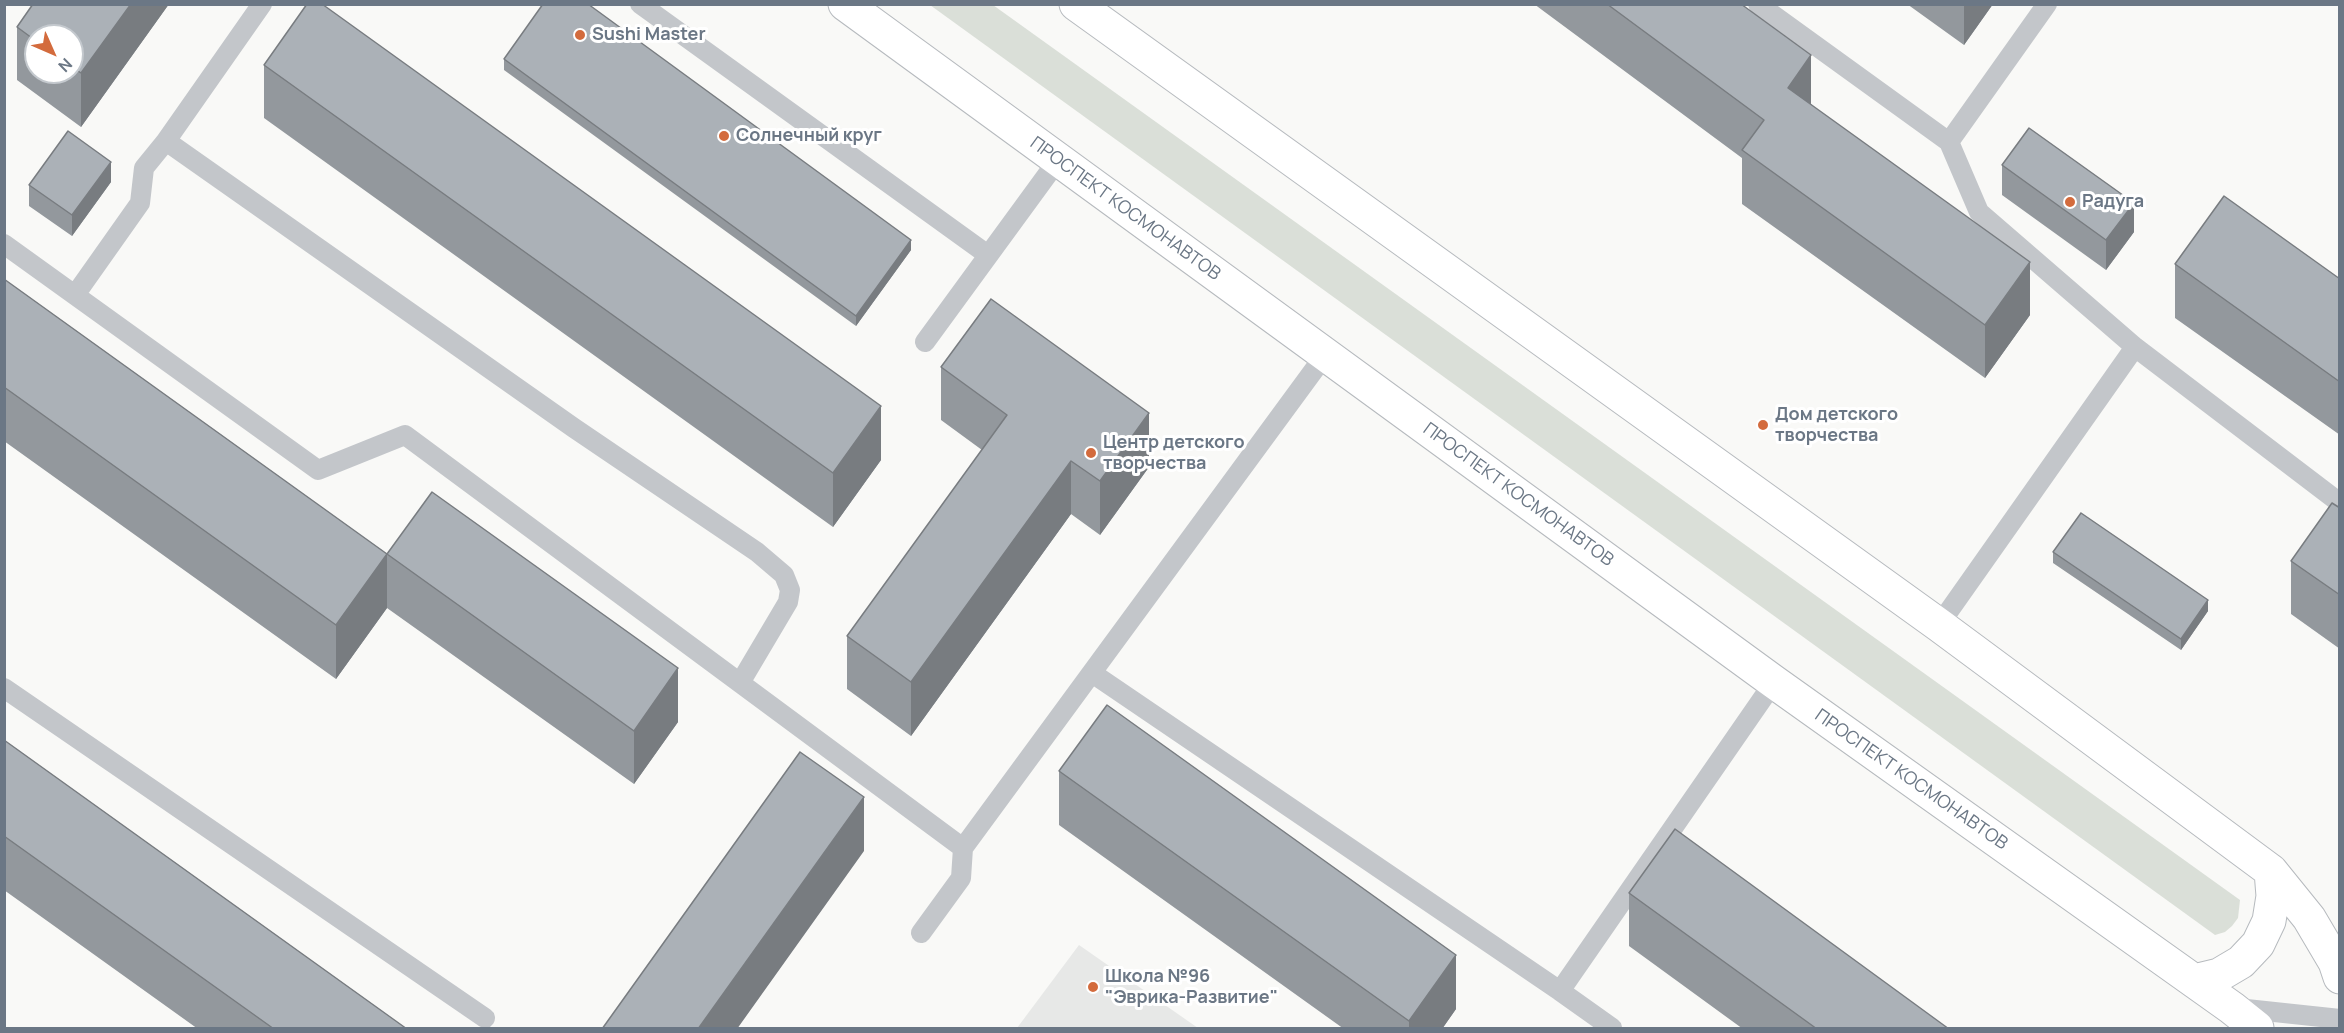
<!DOCTYPE html>
<meta charset="utf-8">
<style>
body{margin:0}
#map{position:relative;width:2344px;height:1033px;overflow:hidden;background:#f9f9f7;font-family:Manrope,sans-serif}
canvas{display:block}
.frame{position:absolute;inset:0;border:6px solid #6b7785;pointer-events:none}
.north{position:absolute;left:24px;top:24px;width:60px;height:60px;box-sizing:border-box;background:#fff;border:2px solid #c4c9ce;border-radius:50%;rotate:135deg;font-size:16px;font-weight:700;line-height:24px;text-align:center;color:#6b7785}
.north::after{content:'';display:block;margin:auto;width:21px;height:27px;background:#d36b3d;clip-path:polygon(50% 0,100% 100%,50% 72%,0 100%)}
</style>
<div id="map">
<canvas width="2344" height="1033"></canvas>
<div class="frame"></div>
<div class="north">N</div>
</div>
<script>
const context = document.querySelector('canvas').getContext('2d');
context.lineJoin = 'round';
function fill(path, color) { context.fillStyle = color; context.fill(path, 'evenodd'); }
const poly = rows => new Path2D(rows.map(r => 'M' + r).join(''));
function stroke(path, color, width, dash) { context.strokeStyle = color; context.lineWidth = width; context.lineCap = dash ? 'butt' : 'round'; context.setLineDash(dash || []); context.stroke(path); }
function write(font, color, halo, rows, align = 'center') {
  context.font = font + ' Manrope,sans-serif'; context.lineWidth = 6; context.setLineDash([]); context.textBaseline = 'middle'; context.strokeStyle = halo; context.fillStyle = color; for (const [text, x, y, turn = 0] of rows) {
    context.save(); context.translate(x, y); context.rotate((+turn || 0) * Math.PI / 180); context.textAlign = isNaN(turn) ? turn : align; if (halo) context.strokeText(text, 0, 0); context.fillText(text, 0, 0); context.restore();
  }
}
const built = poly([
 [1079,945,1198,1028,1017,1028]
]);
const green = poly([
 [930,5,993,5,2240,900,2238,918,2232,926,2225,932,2215,935]
]);
const service = poly([
 [640,4,988,255],
 [1758,4,1949,142,1979,212,2135,347,1939,625],
 [166,141,262,4],
 [1949,142,2047,4],
 [4,244,318,470,405,435,963,848,1325,355],
 [75,295,140,203,144,168,166,141,574,428,757,552,784,575,790,590,788,602,740,683],
 [925,342,1058,160],
 [2135,347,2340,503],
 [1092,673,1560,991,1774,682],
 [4,688,485,1018],
 [921,933,961,878,963,848],
 [1560,991,1612,1028],
 [2237,1008,2340,1019]
]);
const secondary = poly([
 [845,4,1774,682,2232,1008,2257,1028],
 [1076,4,1939,625,2271,871,2309,918,2335,962,2340,977],
 [2194,981,2219,975,2241,962,2258,944,2269,921,2273,896,2271,871]
]);
const wall = poly([
 [33,4,169,4,81,127,17,80,17,27],
 [36,36,72,36,72,72,36,72],
 [1534,4,1741,4,1811,104,2030,315,1985,378,1742,204,1742,158],
 [1907,4,1993,4,1964,45],
 [504,59,911,250,856,326,504,70],
 [264,65,881,460,833,527,264,118],
 [2002,165,2134,232,2106,270,2002,195],
 [111,182,72,236,29,206,29,185],
 [2175,264,2340,279,2340,435,2175,318],
 [4,279,387,554,678,722,634,784,387,608,336,679,4,441],
 [941,367,1149,467,1100,535,1071,514,911,736,847,689,847,636,982,450,941,420],
 [2340,508,2340,649,2291,614,2291,561],
 [2053,552,2208,611,2181,650,2053,563],
 [4,740,407,1029,198,1029,4,890],
 [1059,771,1456,1009,1442,1029,1344,1029,1059,825],
 [1629,893,1949,1029,1743,1029,1629,946]
]);
const shadedWall = poly([
 [131,4,169,4,81,127,81,73],
 [1964,4,1993,4,1964,45],
 [1811,55,1811,108,1788,88],
 [111,162,111,182,72,236,72,215],
 [2134,203,2134,232,2106,270,2106,240],
 [911,240,911,250,856,326,856,316],
 [2030,262,2030,315,1985,378,1985,325],
 [881,406,881,460,833,527,833,473],
 [1149,413,1149,467,1100,535,1100,481],
 [1071,461,1071,514,911,736,911,682],
 [387,554,387,608,336,679,336,625],
 [2208,600,2208,611,2181,650,2181,639],
 [678,668,678,722,634,784,634,731],
 [864,797,864,851,737,1029,698,1029],
 [1456,955,1456,1009,1442,1029,1409,1029,1409,1021]
]);
const building = poly([
 [33,4,131,4,81,73,72,67,72,36,36,36,36,41,17,27,33,4],
 [307,4,322,4,881,406,833,473,264,65,307,4],
 [543,4,588,4,911,240,856,316,504,59,543,4],
 [1607,4,1741,4,1811,55,1788,88,2030,262,1985,325,1742,150,1764,120,1607,4],
 [2029,128,2134,203,2106,240,2002,165,2029,128],
 [68,131,111,162,72,215,29,185,68,131],
 [2224,196,2340,279,2340,382,2175,264,2224,196],
 [4,279,387,554,336,625,4,387,4,279],
 [991,299,1149,413,1100,481,1071,461,911,682,847,636,1007,415,941,367,991,299],
 [432,492,678,668,634,731,387,554,432,492],
 [2332,503,2340,508,2340,595,2291,561,2332,503],
 [2081,513,2208,600,2181,639,2053,552,2081,513],
 [1107,705,1456,955,1409,1021,1059,771,1107,705],
 [4,740,407,1029,274,1029,4,836,4,740],
 [800,752,864,797,698,1029,602,1029,800,752],
 [1675,829,1949,1029,1817,1029,1629,893,1675,829]
]);
const markers = [
 [580,35,6,"#d36b3d"],
 [724,136,6,"#d36b3d"],
 [2070,202,6,"#d36b3d"],
 [1763,425,6,"#d36b3d"],
 [1091,453,6,"#d36b3d"],
 [1093,987,6,"#d36b3d"]
];
const poiNames = [
 ["Sushi Master",592,35],
 ["Солнечный круг",736,136],
 ["Радуга",2082,202],
 ["Дом детского",1775,415],
 ["творчества",1775,436],
 ["Центр детского",1103,443],
 ["творчества",1103,464],
 ["Школа №96",1105,977],
 ["\"Эврика-Развитие\"",1105,998]
];
const streetNames = [
 ["ПРОСПЕКТ КОСМОНАВТОВ",1125,209,36],
 ["ПРОСПЕКТ КОСМОНАВТОВ",1518,495,36],
 ["ПРОСПЕКТ КОСМОНАВТОВ",1911,780,35]
];
fill(built, '#e7e8e7');
fill(green, '#dadfd8');
stroke(secondary, '#b6babe', 35);
stroke(service, '#c3c6ca', 20);
stroke(secondary, '#fff', 33);
fill(wall, '#93989d');
fill(shadedWall, '#787c80');
fill(building, '#abb1b7');
stroke(building, '#787c80', 1.5);
for (const [x, y, r, color] of markers) { const dot = new Path2D(); dot.arc(x, y, r, 0, 2 * Math.PI); context.fillStyle = color; context.fill(dot); stroke(dot, '#fff', 2); }
write('bold 18px', '#6b7785', '#fff', poiNames, 'left');
write('18px', '#6b7785', '#fff', streetNames);
</script>
